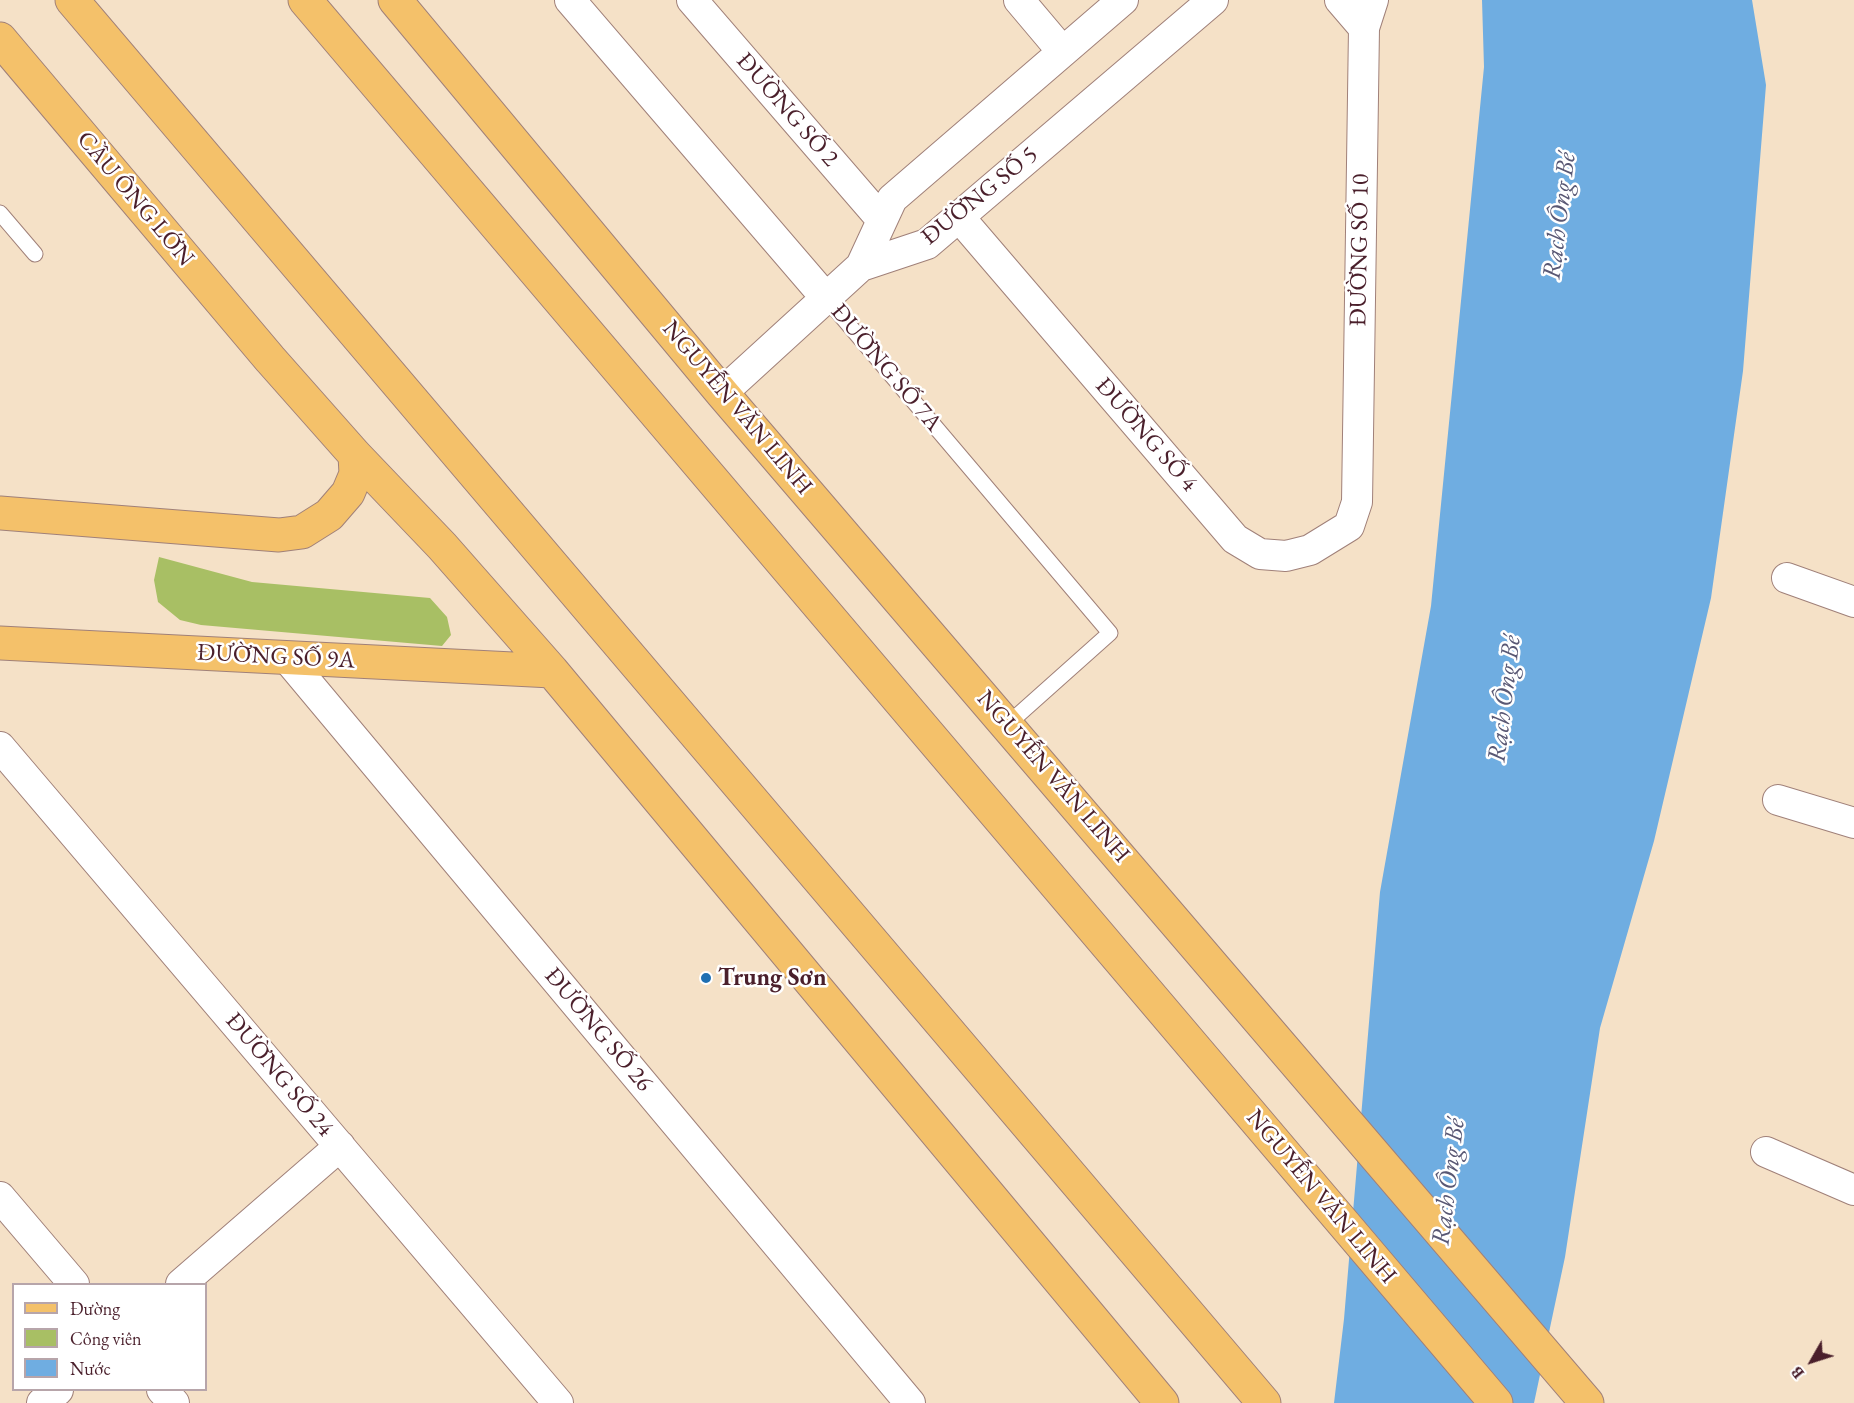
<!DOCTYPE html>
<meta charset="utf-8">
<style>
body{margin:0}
#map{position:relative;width:1854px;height:1403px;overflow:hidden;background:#f5e1c7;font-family:"EB Garamond",serif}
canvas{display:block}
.legend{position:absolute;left:12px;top:1283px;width:195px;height:108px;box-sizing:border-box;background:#fff;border:2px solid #b7a5aa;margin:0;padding:8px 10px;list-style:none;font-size:18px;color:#4a1f2b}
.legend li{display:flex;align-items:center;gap:12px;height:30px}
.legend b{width:30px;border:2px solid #b7a5aa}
.north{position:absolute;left:1782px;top:1331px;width:60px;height:60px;-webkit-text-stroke:4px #fff;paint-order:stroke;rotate:231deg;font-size:16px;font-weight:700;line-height:24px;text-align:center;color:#4a1f2b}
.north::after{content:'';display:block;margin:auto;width:21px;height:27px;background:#4a1f2b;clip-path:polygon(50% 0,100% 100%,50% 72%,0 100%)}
</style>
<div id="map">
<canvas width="1854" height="1403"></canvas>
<ul class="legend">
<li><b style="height:8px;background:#f4c16a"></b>Đường</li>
<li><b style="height:16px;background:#a8bf64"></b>Công viên</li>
<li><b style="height:16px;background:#6fade1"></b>Nước</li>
</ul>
<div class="north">B</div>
</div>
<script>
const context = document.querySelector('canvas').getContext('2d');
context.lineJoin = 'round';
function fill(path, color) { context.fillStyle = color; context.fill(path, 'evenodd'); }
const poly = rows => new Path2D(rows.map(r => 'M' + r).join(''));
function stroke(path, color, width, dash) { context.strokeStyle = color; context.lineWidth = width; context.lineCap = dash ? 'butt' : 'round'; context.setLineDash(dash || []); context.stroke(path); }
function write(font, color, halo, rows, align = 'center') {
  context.font = font + ' "EB Garamond",serif'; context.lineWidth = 5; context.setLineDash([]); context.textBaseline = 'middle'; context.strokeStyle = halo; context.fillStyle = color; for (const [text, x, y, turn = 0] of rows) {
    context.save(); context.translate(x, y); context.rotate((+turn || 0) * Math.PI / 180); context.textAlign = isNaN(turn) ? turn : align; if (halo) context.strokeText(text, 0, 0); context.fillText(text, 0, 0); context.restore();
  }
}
const green = poly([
 [159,557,252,582,430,598,447,617,451,635,442,646,201,625,180,620,158,602,154,580]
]);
const water = poly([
 [1482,0,1752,0,1766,85,1743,371,1711,598,1654,841,1600,1028,1565,1257,1534,1403,1334,1403,1344,1319,1380,892,1431,606,1484,67]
]);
const service = poly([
 [0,213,35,254],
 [826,298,1110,633,1008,724]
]);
const minor = poly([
 [570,0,826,298],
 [692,0,882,220],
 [1019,0,1062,51],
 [1340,0,1364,28],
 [959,217,1235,539,1260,554,1286,556,1310,550,1349,526,1357,502,1364,28,1373,0],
 [861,266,927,244,1213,0],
 [722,393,861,266,892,199,1123,0],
 [1787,578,1854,602],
 [286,657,910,1403],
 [0,747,558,1403],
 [1778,800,1854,823],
 [1766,1152,1854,1190],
 [0,1197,74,1284],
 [181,1284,340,1146],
 [162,1390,174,1403],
 [42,1403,58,1390]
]);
const primary = poly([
 [395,0,722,393,1587,1403],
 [0,39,270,359,355,455,442,546,552,671,1162,1403],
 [0,513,279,535,302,532,329,515,348,493,356,474,355,455],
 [0,643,552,671]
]);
const trunk = poly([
 [72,0,1264,1403],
 [305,0,1496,1403]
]);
const markers = [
 [706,978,6,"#1f6fb2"]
];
const streetNames = [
 ["ĐƯỜNG SỐ 2",787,110,49],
 ["ĐƯỜNG SỐ 5",980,196,-39],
 ["CẦU ÔNG LỚN",135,199,50],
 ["ĐƯỜNG SỐ 10",1360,250,-89],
 ["ĐƯỜNG SỐ 7A",886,368,50],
 ["NGUYỄN VĂN LINH",737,408,50],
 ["ĐƯỜNG SỐ 4",1146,435,49],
 ["ĐƯỜNG SỐ 9A",276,657,3],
 ["NGUYỄN VĂN LINH",1053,777,49],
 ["ĐƯỜNG SỐ 26",598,1030,50],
 ["ĐƯỜNG SỐ 24",279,1075,50],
 ["NGUYỄN VĂN LINH",1321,1197,50]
];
const poiNames = [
 ["Trung Sơn",718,978]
];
const waterNames = [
 ["Rạch Ông Bé",1560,216,-83],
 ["Rạch Ông Bé",1505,699,-83],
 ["Rạch Ông Bé",1449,1182,-83]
];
fill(green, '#a8bf64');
fill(water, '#6fade1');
stroke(service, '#a08079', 17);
stroke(minor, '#a08079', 32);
stroke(primary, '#a08079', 35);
stroke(trunk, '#a08079', 35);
stroke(service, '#fff', 15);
stroke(minor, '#fff', 30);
stroke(primary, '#f4c16a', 33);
stroke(trunk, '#f4c16a', 33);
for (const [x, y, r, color] of markers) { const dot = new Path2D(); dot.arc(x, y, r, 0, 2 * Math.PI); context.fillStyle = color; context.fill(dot); stroke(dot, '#fff', 2); }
write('24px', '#4a1f2b', '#fff', streetNames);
write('bold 24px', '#4a1f2b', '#fff', poiNames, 'left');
write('italic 26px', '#595874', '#fff', waterNames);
</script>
